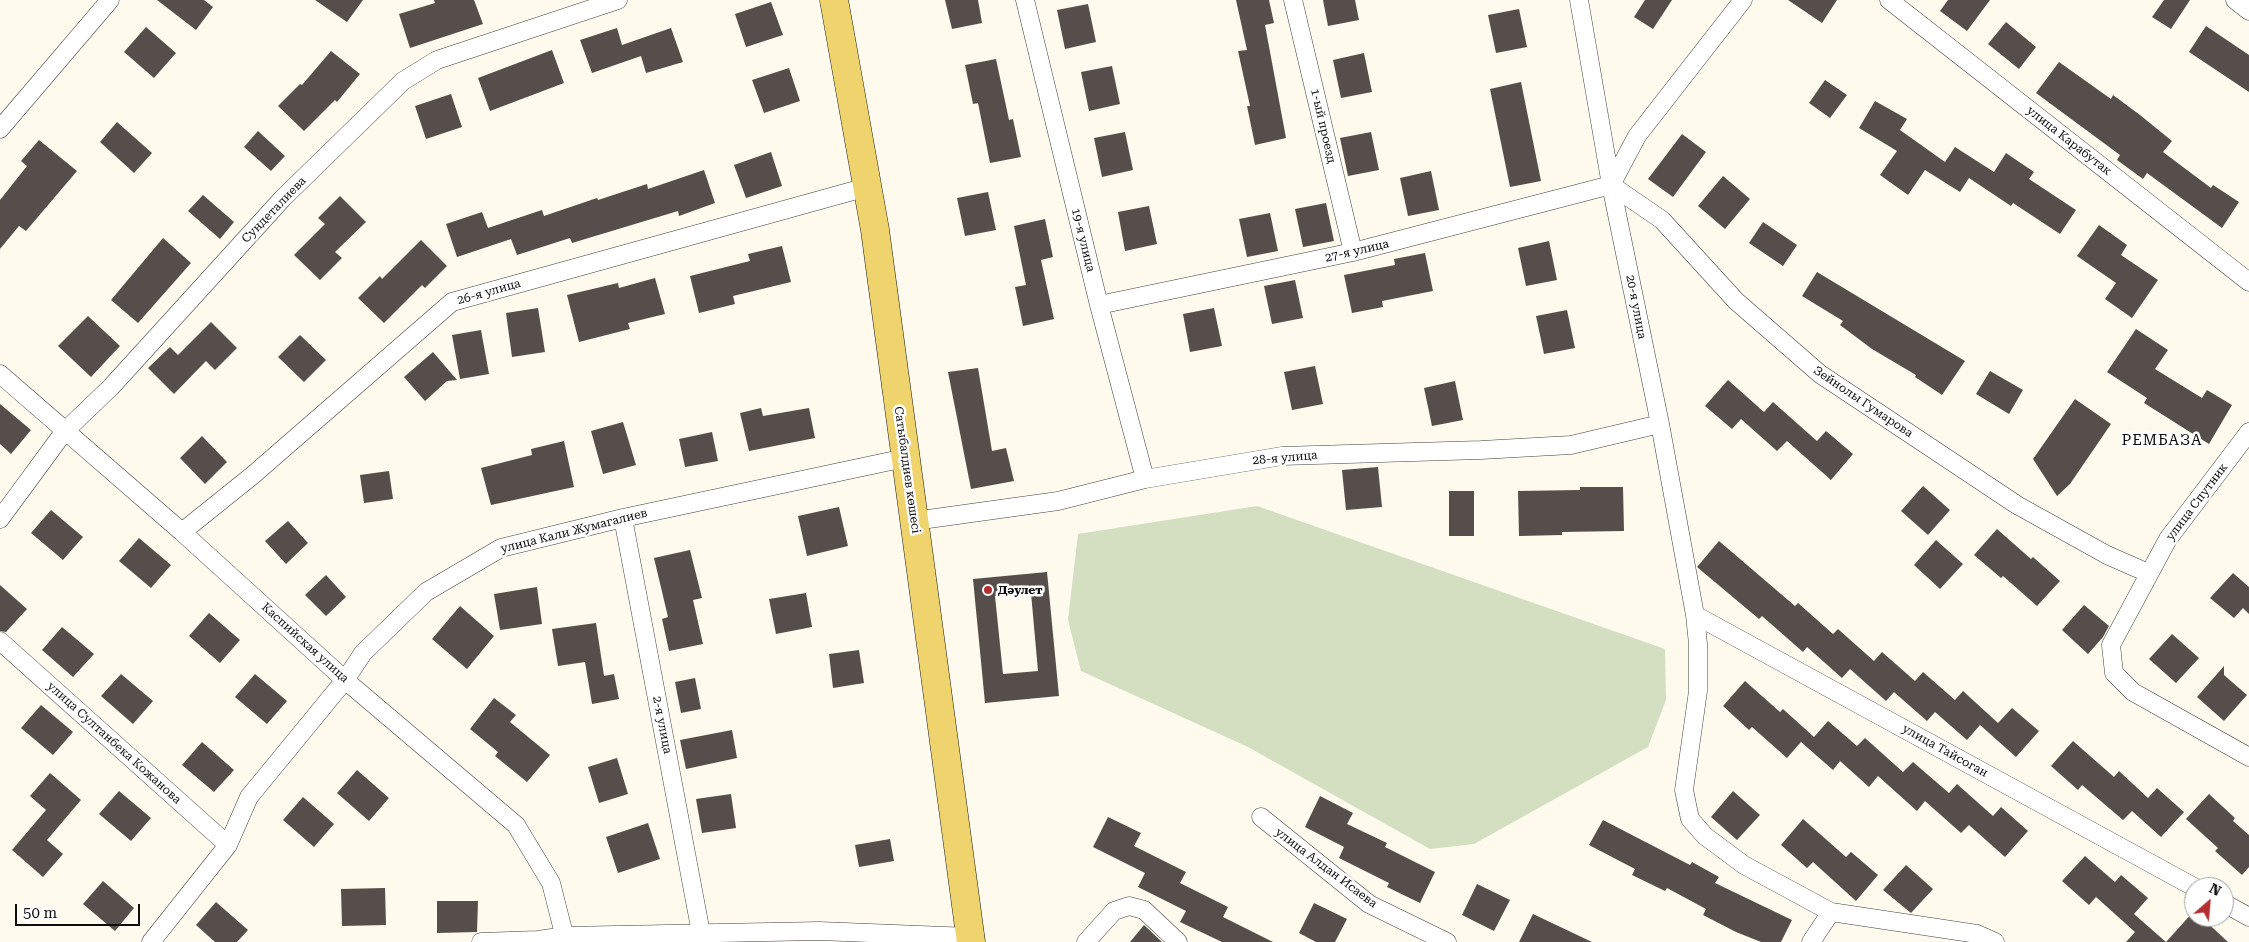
<!DOCTYPE html>
<meta charset="utf-8">
<style>
body{margin:0}
#map{position:relative;width:2249px;height:942px;overflow:hidden;background:#fefbee;font-family:"Roboto Serif",serif}
canvas{display:block}
.north{position:absolute;left:2184px;top:877px;width:50px;height:50px;box-sizing:border-box;background:#fff;border:1px solid #9e9e9e;border-radius:50%;rotate:27deg;font-size:14px;font-weight:700;line-height:20px;text-align:center;color:#0d0d0d}
.north::after{content:'';display:block;margin:auto;width:18px;height:22px;background:#b32e31;clip-path:polygon(50% 0,100% 100%,50% 72%,0 100%)}
.scale{position:absolute;left:15px;top:904px;width:125px;height:22px;box-sizing:border-box;border:2px solid #0d0d0d;border-top:0;padding-left:6px;font-size:15px;line-height:18px;white-space:nowrap;color:#0d0d0d;-webkit-text-stroke:4px #fff;paint-order:stroke}
</style>
<div id="map">
<canvas width="2249" height="942"></canvas>
<div class="north">N</div>
<div class="scale">50 m</div>
</div>
<script>
const context = document.querySelector('canvas').getContext('2d');
context.lineJoin = 'round';
function fill(path, color) { context.fillStyle = color; context.fill(path, 'evenodd'); }
const poly = rows => new Path2D(rows.map(r => 'M' + r).join(''));
function stroke(path, color, width, dash) { context.strokeStyle = color; context.lineWidth = width; context.lineCap = dash ? 'butt' : 'round'; context.setLineDash(dash || []); context.stroke(path); }
function write(font, color, halo, rows, align = 'center') {
  context.font = font + ' "Roboto Serif",serif'; context.lineWidth = 5; context.setLineDash([]); context.textBaseline = 'middle'; context.strokeStyle = halo; context.fillStyle = color; for (const [text, x, y, turn = 0] of rows) {
    context.save(); context.translate(x, y); context.rotate((+turn || 0) * Math.PI / 180); context.textAlign = isNaN(turn) ? turn : align; if (halo) context.strokeText(text, 0, 0); context.fillText(text, 0, 0); context.restore();
  }
}
const cemetery = poly([
 [1257,506,1665,649,1666,700,1648,747,1474,844,1430,849,1248,747,1081,671,1068,620,1078,534]
]);
const building = poly([
 [157,0,204,0,213,7,196,30],
 [315,0,363,0,347,22],
 [434,0,474,0,483,24,410,48,399,14,435,3],
 [945,0,978,0,982,23,952,29],
 [1236,0,1269,0,1274,23,1265,25,1286,138,1255,145,1247,106,1250,106,1238,51,1247,50],
 [1323,0,1355,0,1359,20,1328,26],
 [1645,0,1672,0,1653,29,1634,17],
 [1788,0,1837,0,1822,23],
 [1948,0,1990,0,1967,31,1940,11],
 [2164,0,2190,0,2171,29,2152,17],
 [771,2,783,35,746,47,735,14],
 [1088,4,1096,42,1065,49,1057,10],
 [1519,9,1527,47,1496,53,1488,15],
 [2006,22,2036,47,2019,69,1988,44],
 [2206,26,2249,55,2249,92,2189,52],
 [146,27,176,53,154,78,124,52],
 [617,28,622,45,671,28,683,62,646,73,641,56,592,73,580,40],
 [552,50,564,83,490,111,478,78],
 [331,51,360,74,337,102,335,100,304,131,278,106,300,84,302,85],
 [1364,53,1372,92,1341,98,1333,60],
 [996,59,1009,120,1013,119,1021,157,990,163,978,103,973,104,965,65],
 [2059,62,2111,99,2113,95,2140,115,2172,141,2163,152,2211,188,2213,185,2239,202,2222,228,2147,173,2143,179,2117,160,2120,155,2036,93],
 [1112,66,1120,104,1089,111,1081,72],
 [789,68,800,101,764,113,752,80],
 [1825,80,1847,95,1830,118,1809,103],
 [1521,82,1541,181,1510,187,1490,89],
 [451,94,462,127,426,139,415,106],
 [1875,101,1907,119,1900,130,1945,162,1955,147,1994,172,2006,153,2034,172,2029,179,2076,210,2060,234,2013,203,2011,206,1969,178,1960,192,1925,170,1908,195,1880,175,1897,151,1859,128],
 [117,122,152,153,134,173,100,142],
 [258,131,285,156,271,171,244,147],
 [1125,132,1133,170,1102,177,1094,138],
 [1371,132,1379,170,1348,176,1340,138],
 [1682,134,1706,152,1673,197,1648,179],
 [39,140,77,171,26,231,19,226,0,249,0,200,27,166,21,161],
 [771,152,782,186,746,198,734,165],
 [704,170,715,203,679,216,678,211,572,243,570,238,517,255,511,239,457,257,446,224,482,212,488,228,542,210,544,216,597,198,598,200,647,184,648,189],
 [1431,171,1439,210,1408,216,1400,178],
 [1723,176,1750,199,1725,229,1698,206],
 [988,192,996,230,965,236,957,198],
 [203,195,234,222,220,239,188,211],
 [340,196,366,222,335,252,342,258,320,280,294,255,325,224,318,218],
 [1326,203,1334,241,1303,247,1295,209],
 [1149,206,1157,244,1125,251,1118,212],
 [1270,213,1278,251,1247,257,1239,219],
 [1045,219,1053,257,1041,260,1054,319,1023,326,1015,287,1026,285,1014,226],
 [1763,222,1797,245,1783,266,1749,243],
 [2099,225,2127,245,2121,255,2158,280,2132,318,2105,299,2116,283,2077,256],
 [163,238,191,263,138,323,111,300],
 [421,240,447,266,425,288,422,285,384,323,358,298,380,276,382,279],
 [1549,241,1557,280,1526,286,1518,248],
 [782,246,791,282,733,296,735,304,699,313,690,276,750,261,748,254],
 [1425,253,1433,291,1382,301,1383,307,1352,313,1344,275,1395,265,1394,259],
 [1817,272,1965,361,1942,395,1915,377,1916,375,1872,349,1840,325,1843,321,1802,296],
 [655,278,665,314,628,323,630,329,579,342,567,295,618,283,619,288],
 [1295,280,1303,318,1272,324,1264,286],
 [538,308,545,352,512,357,506,313],
 [1214,308,1222,346,1190,352,1183,314],
 [1567,310,1575,348,1544,354,1536,316],
 [88,316,120,346,91,377,58,346],
 [211,322,237,348,215,370,206,361,174,394,148,368,170,347,178,355],
 [2136,329,2168,350,2155,369,2202,398,2207,390,2232,405,2209,444,2144,403,2147,398,2107,372],
 [481,330,489,374,460,379,452,335],
 [300,335,326,360,304,382,278,357],
 [433,352,457,380,447,381,425,401,404,377],
 [1315,366,1323,404,1292,410,1284,372],
 [978,368,992,451,1006,448,1014,481,971,489,948,372],
 [1990,371,2023,390,2009,414,1976,394],
 [1728,380,1764,412,1773,402,1817,441,1826,431,1853,454,1831,480,1787,441,1777,451,1741,419,1732,429,1705,406],
 [1455,381,1463,420,1432,426,1424,388],
 [2075,399,2111,424,2070,484,2057,496,2033,459],
 [0,404,31,430,11,454,0,444],
 [761,408,763,416,809,408,815,438,749,451,740,413],
 [623,422,636,465,603,474,591,431],
 [712,432,718,461,685,467,679,439],
 [202,436,227,462,205,484,180,458],
 [564,441,574,487,491,505,481,468,532,455,531,449],
 [1378,467,1382,507,1346,510,1342,470],
 [389,471,393,499,364,503,360,475],
 [1923,486,1950,510,1928,535,1901,511],
 [1580,487,1623,487,1624,531,1562,532,1562,535,1519,536,1518,491,1580,490],
 [1449,491,1474,491,1474,536,1449,536],
 [839,507,848,546,807,556,798,516],
 [51,510,83,537,63,560,31,533],
 [288,521,308,543,286,564,265,541],
 [1997,529,2031,559,2033,557,2060,581,2037,606,2003,576,2001,578,1974,555],
 [139,538,171,565,151,588,119,561],
 [1936,540,1963,564,1940,589,1914,565],
 [1719,541,1795,606,1798,603,1833,634,1838,629,1874,661,1882,652,1915,681,1923,672,1955,700,1963,691,1998,723,2012,708,2039,731,2016,757,1980,725,1967,740,1935,712,1927,721,1894,692,1886,701,1850,669,1842,678,1807,647,1803,652,1762,616,1759,619,1697,567],
 [690,550,702,598,693,600,703,644,669,651,662,619,668,617,654,558],
 [1047,572,1059,696,985,703,973,579],
 [1031,593,1038,671,1003,674,995,596],
 [2233,573,2249,587,2249,614,2243,608,2234,618,2210,598],
 [326,575,346,597,326,616,305,595],
 [0,585,27,609,6,632,0,631],
 [537,587,542,624,500,630,494,594],
 [806,593,812,627,776,634,769,599],
 [2084,605,2109,626,2103,637,2088,654,2062,630],
 [460,606,494,636,467,669,432,639],
 [209,613,240,640,220,663,189,636],
 [596,623,604,676,614,674,619,699,592,704,585,662,558,666,552,629],
 [62,627,94,654,73,677,42,650],
 [2172,634,2199,658,2176,683,2149,659],
 [859,650,864,683,833,688,829,654],
 [2224,666,2224,675,2247,695,2224,721,2197,697],
 [121,674,153,701,133,724,101,696],
 [255,674,287,701,267,724,235,697],
 [695,678,701,709,681,713,675,682],
 [1745,681,1780,712,1783,709,1814,737,1828,721,1857,746,1865,738,1903,772,1913,762,1949,793,1957,784,1993,816,2001,807,2028,831,2005,857,1969,825,1961,833,1925,801,1917,811,1878,776,1869,787,1840,761,1833,770,1801,742,1787,758,1752,727,1749,730,1723,706],
 [494,698,516,715,510,722,550,755,527,782,495,756,498,752,470,729],
 [41,705,73,732,53,755,21,728],
 [732,730,737,758,686,769,680,740],
 [2073,741,2114,777,2119,771,2148,798,2157,788,2184,812,2161,837,2132,811,2123,820,2082,785,2078,790,2051,766],
 [202,742,234,770,214,792,182,765],
 [617,758,628,794,599,803,588,767],
 [357,770,389,798,369,821,337,793],
 [50,773,81,800,47,840,63,854,43,877,12,850,46,810,30,796],
 [119,791,151,818,131,841,99,814],
 [1733,791,1760,815,1737,840,1711,817],
 [731,794,736,828,702,833,696,799],
 [2209,794,2235,818,2233,821,2249,835,2249,867,2242,875,2215,851,2218,848,2186,819],
 [1320,796,1353,813,1347,824,1387,843,1385,847,1435,872,1420,903,1387,887,1389,883,1339,858,1344,847,1305,827],
 [303,797,334,824,314,847,283,820],
 [1108,817,1141,833,1134,846,1186,872,1180,883,1228,907,1223,917,1273,942,1222,942,1180,922,1186,911,1138,887,1145,873,1093,847],
 [1803,819,1846,857,1851,852,1878,875,1856,901,1813,862,1807,868,1781,845],
 [1603,820,1690,865,1692,862,1719,877,1715,883,1792,920,1781,942,1761,942,1736,932,1703,915,1706,909,1667,888,1665,891,1632,875,1635,869,1589,845],
 [648,823,660,859,618,873,606,837],
 [890,839,894,861,859,867,855,845],
 [2085,856,2115,882,2121,875,2148,898,2134,914,2166,942,2126,942,2135,932,2096,897,2089,905,2062,881],
 [1906,865,1933,889,1911,913,1883,890],
 [103,881,134,908,115,931,83,904],
 [1477,884,1510,900,1494,931,1462,915],
 [385,888,386,925,342,926,341,889],
 [437,901,478,901,477,932,437,933],
 [216,902,248,930,237,942,215,942,196,925],
 [1314,903,1347,919,1335,942,1316,942,1299,933],
 [2194,911,2194,917,2201,917,2228,942,2166,942],
 [1533,914,1592,942,1519,942],
 [1144,925,1162,942,1130,942]
]);
const street = poly([
 [1025,0,1099,305,1145,479],
 [1293,0,1353,252],
 [1579,0,1611,185,1660,424,1695,615,1698,644,1698,691,1684,790,1690,819,1705,836,1744,865,1831,912,1977,934,1995,942],
 [1889,0,2249,282],
 [2235,0,2249,11],
 [0,129,110,0],
 [1611,185,1662,220,1736,301,1820,374,2017,505,2107,555,2148,573],
 [1611,185,1637,136,1743,0],
 [1099,305,1353,252,1611,185],
 [0,374,182,532,345,680,516,825,551,883,566,942],
 [2249,432,2168,539,2111,645,2114,673,2133,692,2249,757],
 [623,518,701,933],
 [0,519,64,432,111,387,283,198,403,81,437,60,618,0],
 [914,521,1058,501,1145,479,1282,456,1481,450,1571,445,1660,424],
 [182,532,253,475,452,302,867,187],
 [1695,615,2194,887],
 [0,641,228,845],
 [1261,817,1369,904,1447,942],
 [2224,903,2249,917],
 [151,942,228,845,249,797,345,680,363,653,426,592,501,548,623,518,905,458],
 [481,942,538,940,566,936,819,931,970,937],
 [1086,942,1114,911,1129,906,1144,910,1178,942],
 [1811,942,1831,912]
]);
const primary = poly([
 [834,0,875,230,971,942]
]);
const markers = [
 [988,590,5,"#b32e31"]
];
const streetNames = [
 ["1-ый проезд",1323,126,77],
 ["улица Карабутак",2069,141,38],
 ["Сундеталиева",274,210,-46],
 ["19-я улица",1083,240,76],
 ["27-я улица",1357,251,-13],
 ["26-я улица",489,292,-16],
 ["20-я улица",1636,307,79],
 ["Зейнолы Гумарова",1863,402,34],
 ["28-я улица",1285,458,-5],
 ["Сатыбалдиев көшесі",907,470,82],
 ["улица Спутник",2197,502,-53],
 ["улица Кали Жумагалиев",574,531,-14],
 ["Каспийская улица",305,643,42],
 ["2-я улица",662,725,79],
 ["улица Султанбека Кожанова",114,743,42],
 ["улица Тайсоган",1945,751,29],
 ["улица Алдан Исаева",1326,868,37]
];
const poiNames = [
 ["Дәулет",998,590]
];
const quarterNames = [
 ["РЕМБАЗА",2162,441]
];
fill(cemetery, '#d4dec0');
fill(building, '#554e4a');
stroke(street, '#404040', 19);
stroke(primary, '#1e1e1e', 29);
stroke(street, '#fff', 18);
stroke(primary, '#efd36c', 28);
for (const [x, y, r, color] of markers) { const dot = new Path2D(); dot.arc(x, y, r, 0, 2 * Math.PI); context.fillStyle = color; context.fill(dot); stroke(dot, '#fff', 2); }
write('12px', '#0d0d0d', '#fff', streetNames);
write('bold 12px', '#0d0d0d', '#fff', poiNames, 'left');
context.letterSpacing = '1px';
write('15px', '#0d0d0d', '#fff', quarterNames);
context.letterSpacing = '0px';
</script>
